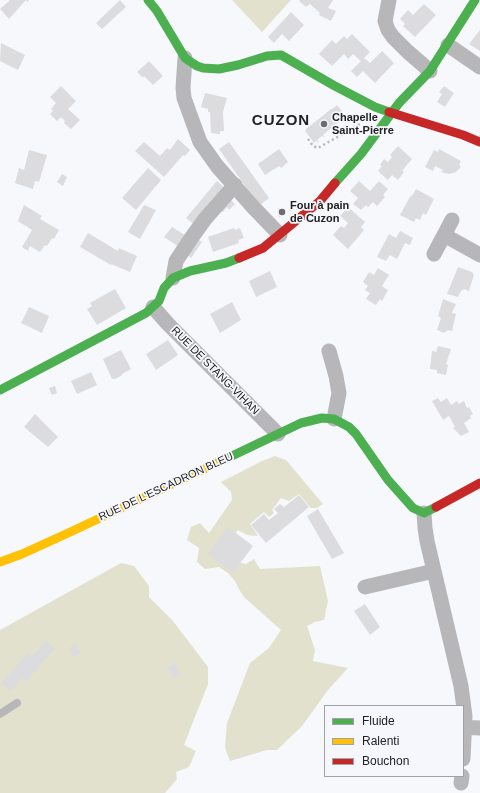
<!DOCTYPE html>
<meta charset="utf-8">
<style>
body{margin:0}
#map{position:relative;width:480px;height:793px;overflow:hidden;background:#f7f8fc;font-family:Helvetica,sans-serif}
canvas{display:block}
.legend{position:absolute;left:324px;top:705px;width:140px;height:72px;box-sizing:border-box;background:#f6f7fd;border:1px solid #a1a2a6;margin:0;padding:5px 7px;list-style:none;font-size:12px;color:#222224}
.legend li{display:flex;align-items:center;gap:8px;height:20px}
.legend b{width:20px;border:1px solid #a1a2a6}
</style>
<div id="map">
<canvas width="480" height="793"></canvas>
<ul class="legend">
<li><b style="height:5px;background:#4caf50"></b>Fluide</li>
<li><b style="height:5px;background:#ffc107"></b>Ralenti</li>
<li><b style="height:5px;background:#c62828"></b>Bouchon</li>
</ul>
</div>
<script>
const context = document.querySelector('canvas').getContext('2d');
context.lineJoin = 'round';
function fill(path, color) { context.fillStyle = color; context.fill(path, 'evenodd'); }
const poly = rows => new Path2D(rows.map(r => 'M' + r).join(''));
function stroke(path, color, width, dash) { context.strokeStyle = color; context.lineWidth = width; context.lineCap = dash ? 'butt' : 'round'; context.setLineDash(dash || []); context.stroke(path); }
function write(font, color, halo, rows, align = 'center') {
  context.font = font + ' Helvetica,sans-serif'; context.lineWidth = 3.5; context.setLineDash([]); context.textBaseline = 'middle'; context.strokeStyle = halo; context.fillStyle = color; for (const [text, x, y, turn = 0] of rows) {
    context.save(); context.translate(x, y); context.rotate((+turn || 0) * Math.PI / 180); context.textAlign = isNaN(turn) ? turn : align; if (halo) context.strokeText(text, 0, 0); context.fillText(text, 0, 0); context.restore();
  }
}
const green = poly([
 [232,0,291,0,262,32],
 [275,456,286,460,323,504,317,508,311,508,299,494,289,501,281,498,272,510,274,513,269,517,264,512,250,524,258,536,247,535,238,530,233,536,232,561,246,564,254,559,260,569,320,566,328,601,324,620,315,622,307,626,315,650,313,661,348,668,328,690,302,726,277,750,267,750,230,761,225,748,227,723,250,663,269,648,281,630,245,598,240,591,235,581,228,573,219,567,205,569,197,562,199,548,187,540,191,527,200,523,209,533,232,500,231,492,221,482,262,461],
 [121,563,134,566,149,586,149,597,173,621,208,667,208,684,184,745,196,751,189,767,176,772,177,779,165,793,0,793,0,630]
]);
const building = poly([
 [9,0,29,0,27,2,26,0,9,19,0,9,9,1],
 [120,0,126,7,102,29,96,23],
 [300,0,333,0,328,8,336,11,331,21,319,15,320,13,310,4,306,7,299,1],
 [424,4,436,15,415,37,403,26,405,24,400,19,408,10,413,15],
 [291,12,304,25,289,41,282,34,274,43,268,37],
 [480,30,480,51,469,44],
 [352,34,370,52,364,58,370,63,382,51,394,63,375,83,363,71,357,77,351,71,361,61,353,54,348,59,344,54,332,66,319,54,332,40,336,44,344,36,347,39],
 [1,43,25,55,18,70,0,61],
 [149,61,163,76,153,85,144,76,143,78,137,72],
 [61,86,76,101,68,109,80,120,71,129,64,123,65,121,61,117,57,121,50,114,53,111,51,109,56,103,50,97],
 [444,86,454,93,445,107,437,102,442,94,439,92],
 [205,93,227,98,223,112,224,131,220,131,220,134,211,133,210,112,208,112,208,109,201,107],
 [337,105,346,116,323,135,325,138,322,136,317,140,319,143,316,141,314,143,306,132,305,133,306,129,330,110,330,109,332,109],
 [178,139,190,150,185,156,183,155,164,177,135,151,144,142,160,156,167,148,170,150],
 [229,142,269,198,259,206,219,149],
 [398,146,412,159,402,171,404,172,398,180,392,175,388,180,378,171,382,166,380,165,384,159,388,162,392,157,390,155],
 [279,149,288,162,281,168,279,166,265,175,258,164],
 [439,149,461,161,459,165,461,166,460,168,456,172,449,174,441,172,443,170,435,166,433,171,425,167,434,150,438,152],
 [29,150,47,155,39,182,35,181,33,189,15,183,19,168,24,170],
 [148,168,161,180,136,210,122,198],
 [62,174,67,177,63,186,57,182],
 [217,181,226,189,196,226,186,218],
 [359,181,370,191,379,181,388,189,383,195,385,197,377,206,373,202,368,207,366,205,361,210,353,204,358,198,350,191],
 [416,189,434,199,426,215,423,213,420,220,416,218,414,222,400,215,411,195,412,196],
 [230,199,235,204,229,210,227,207,223,212,221,209],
 [24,205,42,216,40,219,59,230,54,239,52,238,47,246,45,245,40,252,30,246,28,251,22,247,32,230,18,221],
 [144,205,156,210,140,239,128,232],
 [348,207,365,222,361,227,364,230,348,249,333,235,341,226,344,228,348,223,340,216],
 [278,208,285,209,286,215,279,217],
 [172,227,188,237,181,248,164,237],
 [234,228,235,230,240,228,244,238,238,240,239,243,213,252,208,237],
 [400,231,413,238,410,245,405,243,397,259,390,255,386,261,377,257,389,234,396,238],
 [88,233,118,251,119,248,137,256,130,272,111,264,111,265,80,247],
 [196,238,202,242,191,258,186,254],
 [458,267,472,272,474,275,469,291,464,289,461,291,458,297,447,294],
 [378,268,389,275,382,286,388,290,382,301,380,299,376,305,366,299,370,293,365,290,368,286,363,282,369,272,374,275],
 [270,271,277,287,256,297,249,281],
 [115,289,126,308,97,325,87,309,92,306,90,303],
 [443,299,456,304,452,313,456,314,452,331,448,330,444,333,437,330,441,318,438,316],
 [232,302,241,320,220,333,210,314],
 [29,307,49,316,42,333,21,323],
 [168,340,178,355,156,370,146,354],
 [438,346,451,349,446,364,448,365,446,375,437,373,437,370,430,369,432,351,436,352],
 [121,350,131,369,122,374,121,376,115,379,112,379,103,359],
 [91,372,97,385,77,394,71,381],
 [55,386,57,393,52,395,49,388],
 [438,398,441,402,447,398,451,405,457,401,459,404,464,401,467,408,469,407,473,414,470,416,471,418,464,423,469,432,461,436,453,428,455,427,449,416,443,420,432,401],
 [35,414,58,437,48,447,24,427],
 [299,495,309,507,266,543,251,525,264,514,269,520,278,513,274,509,280,504,284,507],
 [318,509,344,553,332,559,307,516],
 [228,527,253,546,233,573,208,554],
 [365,604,380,627,370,635,354,611],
 [46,641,55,648,26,682,22,678,11,691,1,683,28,653,32,657],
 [75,644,81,653,74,657,69,648],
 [175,663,181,674,174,678,168,668]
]);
const path = poly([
 [308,139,313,146,318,148,360,124]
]);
const lane = poly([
 [0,714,17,703]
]);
const street = poly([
 [389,0,385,21,388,30,393,37,407,51,430,71],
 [448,45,480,67],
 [185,58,183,88,184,98,200,142,217,166,253,207,280,235],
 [444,235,480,255],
 [434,254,452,220],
 [173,278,176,261,192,237,205,219,235,185],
 [153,307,168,324,278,434],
 [329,351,336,376,339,393,334,419],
 [424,513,425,528,427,541,461,686,465,716,463,759],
 [365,587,434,571],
 [463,727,480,728],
 [461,783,462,776]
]);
const fast = poly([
 [148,0,157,11,185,58,197,66,203,68,219,69,238,65,267,56,281,55,333,85,375,107,389,112],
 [335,183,361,154,399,103,430,71,475,0],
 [0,390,146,313,159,301,164,288,173,278,190,271,226,263,239,258],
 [215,464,301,423,322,418,334,419,349,427,356,434,388,480,413,508,424,513,436,507]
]);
const slow = poly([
 [0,562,22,554,66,534,215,464]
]);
const jam = poly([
 [389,112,463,135,480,142],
 [239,258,263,248,320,201,335,183],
 [436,507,480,483]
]);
const markers = [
 [324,124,4,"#6d6d70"],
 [282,212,4,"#6d6d70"]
];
const poiNames = [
 ["Chapelle",332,118],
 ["Saint-Pierre",332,131],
 ["Four à pain",290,206],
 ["de Cuzon",290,219]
];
const streetNames = [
 ["RUE DE STANG-VIHAN",215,371,45],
 ["RUE DE L'ESCADRON BLEU",166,487,-25]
];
const districtNames = [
 ["CUZON",281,121]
];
fill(green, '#e2e1ce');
fill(building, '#dcdcdf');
stroke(path, '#b6b7ba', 2.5, [2, 3]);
stroke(lane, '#b7b7ba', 8);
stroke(street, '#b7b7ba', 15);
stroke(fast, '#4caf50', 9);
stroke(slow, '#ffc107', 9);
stroke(jam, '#c62828', 9);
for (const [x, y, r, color] of markers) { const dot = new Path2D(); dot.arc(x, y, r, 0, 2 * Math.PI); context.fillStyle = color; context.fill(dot); stroke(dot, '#f6f7fd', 1.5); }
write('bold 11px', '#222224', '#f6f7fd', poiNames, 'left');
write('11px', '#222224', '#f6f7fd', streetNames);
context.letterSpacing = '1px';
write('bold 15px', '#222224', '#f6f7fd', districtNames);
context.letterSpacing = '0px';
</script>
